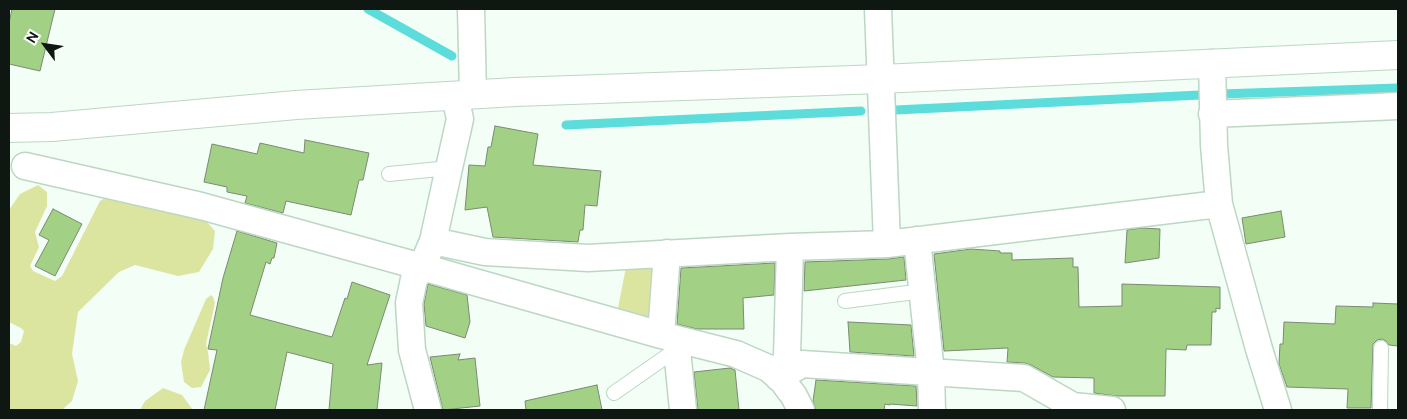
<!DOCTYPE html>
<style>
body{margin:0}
#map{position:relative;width:1407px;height:419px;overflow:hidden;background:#f3fef6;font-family:Ubuntu,sans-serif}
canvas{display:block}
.frame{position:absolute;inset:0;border:10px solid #0e1711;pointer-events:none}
.north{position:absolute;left:20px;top:20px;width:50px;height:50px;-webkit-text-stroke:4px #fff;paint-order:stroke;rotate:301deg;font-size:14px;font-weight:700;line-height:20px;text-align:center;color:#0e1711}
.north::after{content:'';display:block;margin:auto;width:18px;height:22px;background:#0e1711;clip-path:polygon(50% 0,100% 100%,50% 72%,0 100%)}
</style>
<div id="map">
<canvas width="1407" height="419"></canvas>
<div class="frame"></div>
<div class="north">N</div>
</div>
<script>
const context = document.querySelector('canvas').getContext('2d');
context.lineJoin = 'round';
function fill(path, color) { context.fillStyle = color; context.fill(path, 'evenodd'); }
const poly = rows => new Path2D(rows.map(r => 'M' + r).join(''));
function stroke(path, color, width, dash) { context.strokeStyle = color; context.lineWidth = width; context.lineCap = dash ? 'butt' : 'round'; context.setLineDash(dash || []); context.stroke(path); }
const green = poly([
 [38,185,47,192,47,206,35,232,39,247,30,266,33,271,55,281,62,276,100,201,110,195,207,222,215,231,213,249,199,272,178,276,135,265,119,272,78,312,72,354,78,381,72,401,62,410,9,410,9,343,16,346,21,342,24,331,21,328,9,322,9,298,10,292,9,289,9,210,20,194],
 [661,260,657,324,617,313,627,262],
 [211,295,213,297,215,303,206,344,208,352,210,370,201,387,192,388,184,382,181,362,184,350,206,299],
 [163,388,182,395,193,410,140,410,145,401]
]);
const stream = poly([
 [368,9,452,56],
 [1221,94,1398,88],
 [896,110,1200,95],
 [566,125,861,111]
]);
const building = poly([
 [12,9,55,9,40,71,9,64,9,23,12,9],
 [495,126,538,134,533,165,601,171,597,206,585,205,583,230,580,230,578,242,493,237,487,207,465,210,469,165,485,166,488,147,491,147,495,126],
 [305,140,369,153,363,180,359,180,351,215,286,201,283,213,245,203,247,196,227,192,227,187,204,182,212,144,257,154,260,143,304,153,305,140],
 [53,209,82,224,55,276,35,266,49,240,39,235,53,209],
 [1281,211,1285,237,1246,244,1242,218,1281,211],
 [1142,228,1160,229,1159,258,1125,263,1127,230,1142,228],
 [237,231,277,243,274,258,272,258,270,264,266,262,250,315,332,337,345,298,347,299,352,282,390,295,367,365,382,363,377,410,329,410,333,364,287,352,275,410,204,410,217,350,208,349,223,278,237,231],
 [971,249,1000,251,1000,253,1012,253,1012,260,1073,258,1073,267,1078,267,1079,307,1122,306,1122,284,1220,287,1220,309,1216,308,1216,312,1212,312,1211,345,1187,345,1186,350,1166,349,1165,396,1116,396,1094,393,1094,378,1053,377,1031,365,1025,363,1007,362,1008,348,944,351,934,254,971,249],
 [904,257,906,280,804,291,805,262,888,259,904,257],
 [775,263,774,295,743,298,744,329,697,329,677,324,681,268,775,263],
 [428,284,467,295,470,322,465,338,426,326,424,304,428,284],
 [1373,303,1398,304,1398,346,1389,345,1386,341,1382,339,1377,340,1373,344,1371,408,1347,408,1348,389,1287,387,1279,364,1280,344,1283,344,1284,322,1335,324,1336,306,1373,307,1373,303],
 [848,322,911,325,914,356,850,352,848,322],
 [460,354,458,360,475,358,480,406,443,410,430,357,460,354],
 [730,368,735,370,739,410,698,410,694,372,730,368],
 [816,380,916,386,917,406,890,404,890,405,885,404,884,410,816,410,813,401,816,380],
 [597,385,602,410,526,410,525,401,597,385]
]);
const lane = poly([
 [389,174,449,168],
 [845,301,923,291],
 [614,393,677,349],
 [1380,410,1381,348]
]);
const street = poly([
 [471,9,473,94],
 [878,9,887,244],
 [1212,63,1214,145,1219,204,1259,349,1278,410],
 [1212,114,1398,106],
 [25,166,201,206,422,267,661,335,736,354,768,368,782,380,794,396,801,410],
 [917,240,931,372,932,410],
 [433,241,485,252,588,258,790,247,887,244,1219,204],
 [661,335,667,253],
 [676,339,683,410],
 [779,378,802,364,1024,378,1073,406,1112,410],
 [779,378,787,357,790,247],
 [428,410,412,350,409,303,414,279,422,267,433,241,449,168,460,119,455,96]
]);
const secondary = poly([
 [9,128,52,127,296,105,515,92,881,79,1398,55]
]);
fill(green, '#dce5a0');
stroke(stream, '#5cdcda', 9);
fill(building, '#a2d085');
stroke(building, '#7b8a72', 1);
stroke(lane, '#bcd7c3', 16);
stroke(street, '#bcd7c3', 29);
stroke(secondary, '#bcd7c3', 30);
stroke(lane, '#fff', 14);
stroke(street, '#fff', 26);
stroke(secondary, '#fff', 28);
</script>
